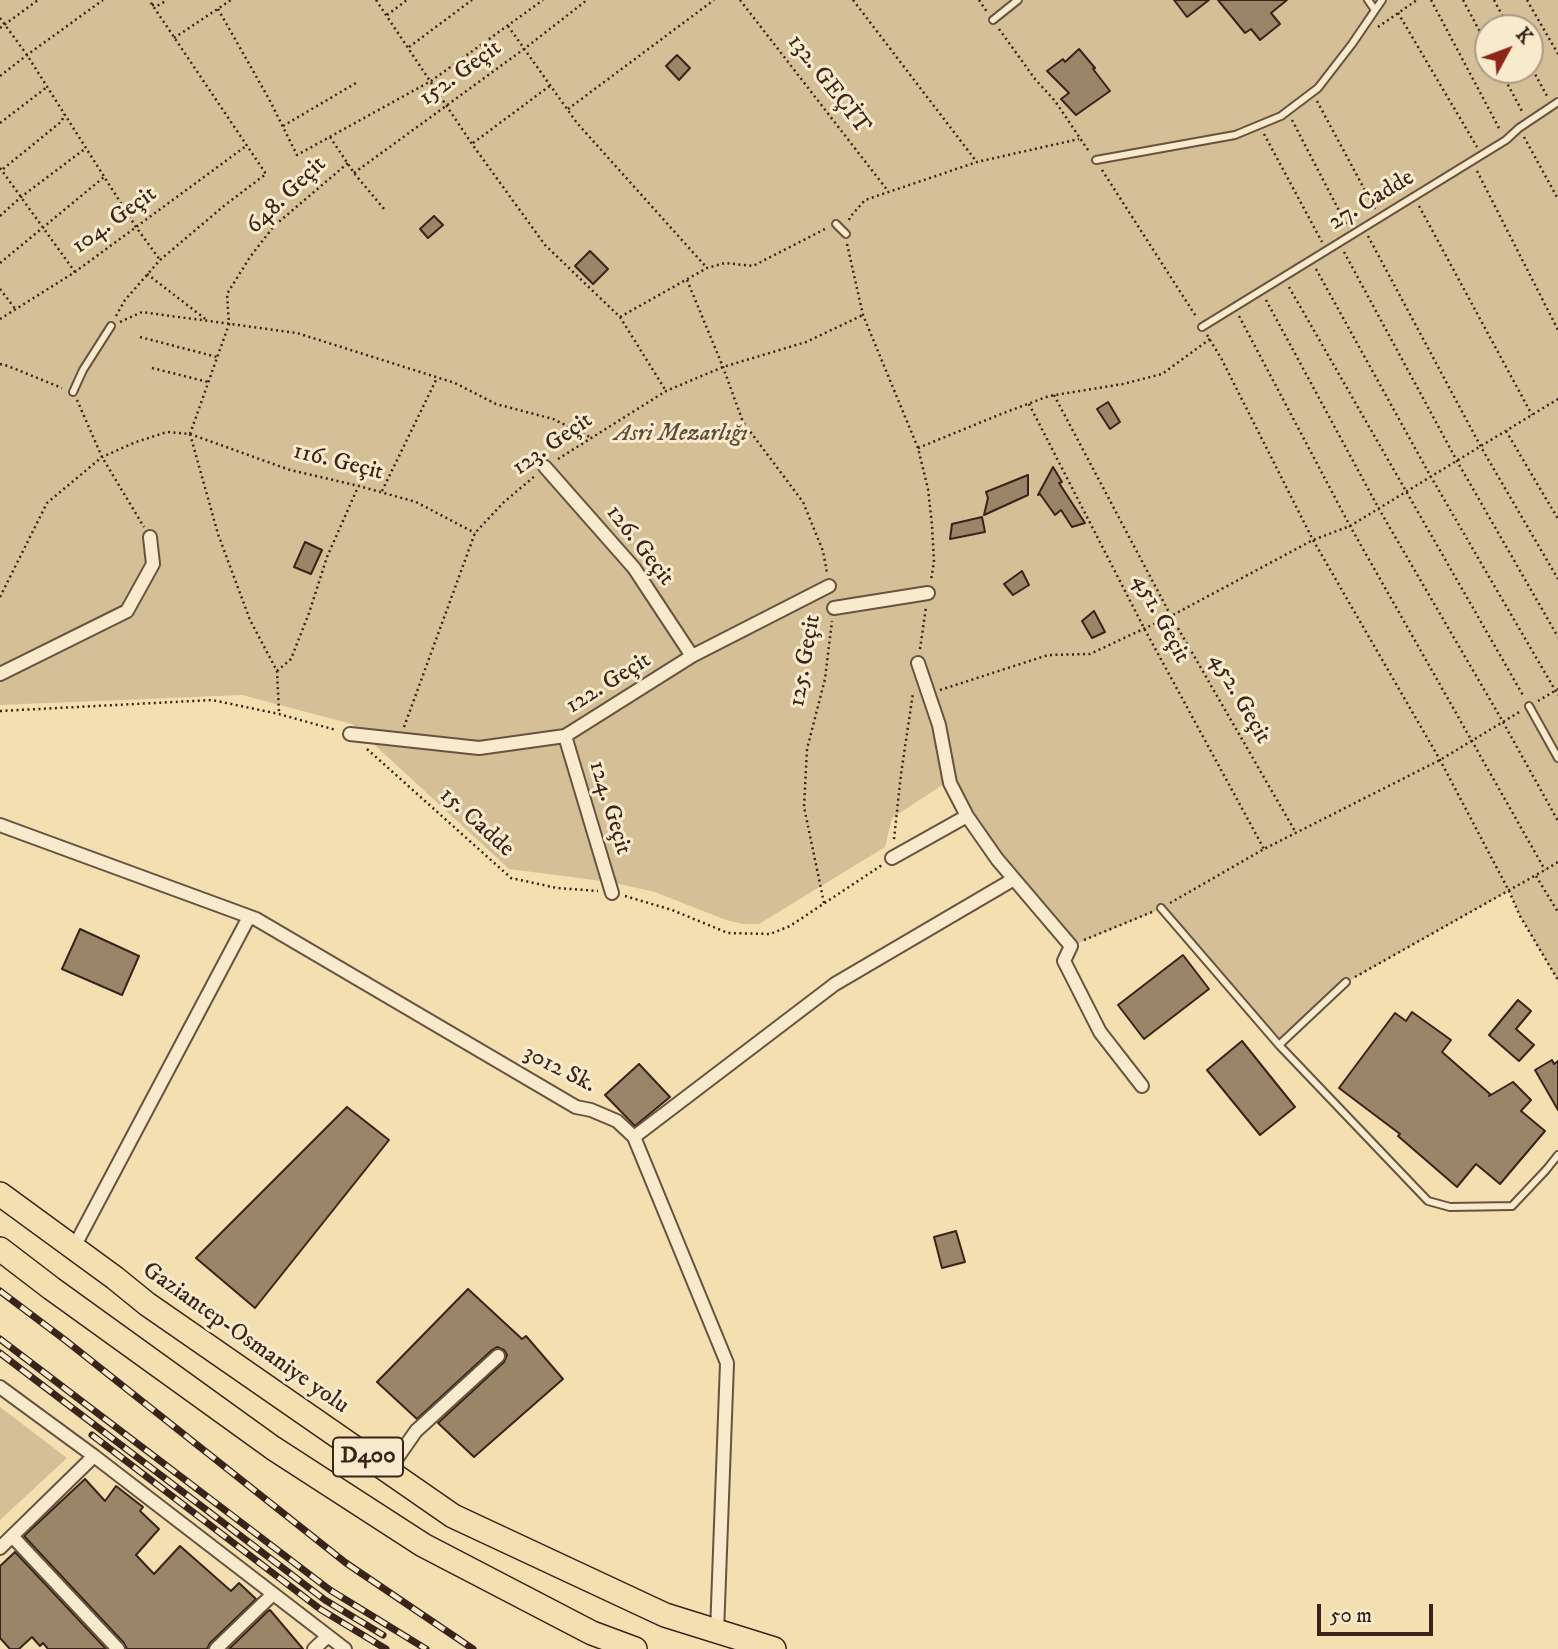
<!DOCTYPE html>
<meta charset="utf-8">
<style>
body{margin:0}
#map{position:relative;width:1558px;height:1649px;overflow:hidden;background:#f4dfb0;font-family:"IM FELL DW Pica",serif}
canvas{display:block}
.north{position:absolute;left:1474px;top:14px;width:70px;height:70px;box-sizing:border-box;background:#f8eacc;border:2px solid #ac9a85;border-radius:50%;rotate:49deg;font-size:19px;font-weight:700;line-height:28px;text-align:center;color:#39231a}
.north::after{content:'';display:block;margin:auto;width:24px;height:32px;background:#8f2418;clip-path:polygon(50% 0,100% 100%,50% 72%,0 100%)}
.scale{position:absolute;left:1317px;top:1604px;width:116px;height:32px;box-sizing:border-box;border:4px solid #39231a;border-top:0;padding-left:9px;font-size:21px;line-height:24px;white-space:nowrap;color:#39231a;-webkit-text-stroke:5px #f8eacc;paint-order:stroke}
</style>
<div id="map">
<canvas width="1558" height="1649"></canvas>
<div class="north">K</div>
<div class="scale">50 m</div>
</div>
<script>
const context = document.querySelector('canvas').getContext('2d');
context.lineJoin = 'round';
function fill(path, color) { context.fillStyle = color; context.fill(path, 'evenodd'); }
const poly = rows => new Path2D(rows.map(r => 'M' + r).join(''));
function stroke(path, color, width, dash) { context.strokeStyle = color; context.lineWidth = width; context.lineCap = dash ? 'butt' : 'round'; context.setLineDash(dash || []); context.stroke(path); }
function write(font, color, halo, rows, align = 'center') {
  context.font = font + ' "IM FELL DW Pica",serif'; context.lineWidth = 6; context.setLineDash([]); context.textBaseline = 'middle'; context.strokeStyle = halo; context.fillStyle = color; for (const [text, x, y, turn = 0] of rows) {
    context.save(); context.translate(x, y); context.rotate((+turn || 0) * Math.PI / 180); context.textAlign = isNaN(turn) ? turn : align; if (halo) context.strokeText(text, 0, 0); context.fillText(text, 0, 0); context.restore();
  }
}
const green = poly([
 [0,0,1558,0,1558,981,1520,916,1509,891,1340,986,1277,1041,1161,909,1071,946,947,782,892,818,885,847,759,924,743,924,726,920,655,892,610,882,509,869,352,724,242,695,0,705],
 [1488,28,1530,28,1530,70,1488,70],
 [0,1407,67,1458,0,1520]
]);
const building = poly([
 [1174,0,1209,0,1187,17,1174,0],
 [1218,0,1287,0,1271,13,1280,24,1260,40,1251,29,1245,33,1218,0],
 [1079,49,1095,68,1093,69,1110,91,1076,115,1061,99,1069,93,1047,71,1063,59,1065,62,1079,49],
 [677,55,690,68,679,80,666,66,677,55],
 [434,216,443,225,428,238,420,229,434,216],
 [590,251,608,269,593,284,575,266,590,251],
 [1108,402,1120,422,1110,429,1097,409,1108,402],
 [1053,467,1062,482,1059,483,1085,523,1072,527,1061,510,1055,515,1040,494,1038,495,1053,467],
 [1028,475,1028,495,984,515,988,498,986,492,1028,475],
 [982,517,985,532,950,539,952,524,982,517],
 [305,542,322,550,311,574,294,567,305,542],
 [1022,571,1029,585,1013,595,1004,584,1022,571],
 [1094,611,1105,632,1092,638,1082,621,1094,611],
 [80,929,139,956,122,995,62,969,80,929],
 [1183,955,1209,989,1144,1039,1118,1005,1183,955],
 [1518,1000,1531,1011,1516,1029,1534,1045,1519,1061,1489,1035,1518,1000],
 [1412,1012,1451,1040,1442,1052,1490,1094,1489,1096,1513,1082,1531,1100,1521,1111,1545,1131,1500,1184,1476,1164,1457,1187,1398,1136,1400,1134,1339,1088,1395,1013,1406,1021,1412,1012],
 [1242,1041,1295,1107,1260,1135,1207,1070,1242,1041],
 [1552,1060,1554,1064,1558,1061,1558,1110,1535,1070,1552,1060],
 [639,1064,670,1097,635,1126,605,1095,639,1064],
 [347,1107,389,1140,255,1308,196,1258,347,1107],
 [956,1231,965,1262,942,1268,934,1237,956,1231],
 [468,1289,522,1339,526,1336,563,1379,474,1457,438,1423,504,1362,507,1355,504,1350,497,1347,492,1350,417,1419,377,1382,468,1289],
 [85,1479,105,1501,116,1486,143,1507,140,1511,159,1529,136,1555,154,1574,180,1546,231,1591,239,1583,256,1599,210,1643,207,1649,127,1649,124,1643,24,1536,85,1479],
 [15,1552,106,1649,48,1649,43,1643,40,1646,32,1637,19,1649,10,1649,0,1638,0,1566,15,1552],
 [270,1610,303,1649,229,1649,268,1611,270,1610]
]);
const path = poly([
 [376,0,472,144,545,245,620,317,666,391],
 [740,0,888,191],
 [853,0,976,161],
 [979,0,987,12],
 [1431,0,1500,130],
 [1463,0,1488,47],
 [1494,0,1509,28],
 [1527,0,1558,54],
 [152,5,159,5,167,0],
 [218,9,269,99,297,155,431,81,543,0],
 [1398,13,1477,147],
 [387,15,407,0],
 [0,18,27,55,136,227,160,260],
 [508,26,577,123,707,268],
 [1378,27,1417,0],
 [0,28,38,0],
 [999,29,1035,79,1055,101,1090,153],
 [174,38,231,0],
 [409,47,472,0],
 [1530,65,1547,96],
 [1500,70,1523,113],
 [0,76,27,55,103,0],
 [1317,101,1375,209],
 [568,109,714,0],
 [1292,120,1347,226],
 [0,123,47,87],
 [283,126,356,83],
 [1264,134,1322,242],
 [330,137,354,173,384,209],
 [1524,137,1558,199],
 [473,143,551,85],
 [0,168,75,272],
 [3,169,62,121,64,114],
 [1102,170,1197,318],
 [1477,171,1558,330],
 [354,173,524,49,587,0],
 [1419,206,1532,415],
 [0,216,21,197,86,148],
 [849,220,850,217,865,200,977,162,1079,139],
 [1368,236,1481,447,1558,579],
 [847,244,863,315,918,448,928,489,932,525,934,562,931,580],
 [1344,252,1457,461,1558,637],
 [0,263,104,177],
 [1316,269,1431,477,1558,695],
 [147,274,208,321],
 [687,280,723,367,743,422,803,502,823,551,827,573],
 [1289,287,1524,697],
 [0,289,16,310],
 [1266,300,1379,509,1503,722,1558,821],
 [116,316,125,300,160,260,225,205,266,174,149,0],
 [1239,316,1350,526,1545,870],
 [620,317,707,268,725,263,753,266,825,229],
 [0,319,75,272,246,146],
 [120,322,142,312,297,333,455,383,496,404,553,419,592,438],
 [1207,335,1221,358,1313,540,1440,760,1509,891,1520,916,1558,980],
 [140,337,217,357],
 [0,364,8,366,62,388],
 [152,368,208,382],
 [1054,395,1171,616,1296,833],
 [77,400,102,457,144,527],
 [1029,404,1144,628,1264,849],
 [1506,431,1558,519],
 [190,434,290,470,359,486,416,502,475,533],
 [190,434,218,534,250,620,277,671,279,712],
 [918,448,1001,414,1049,396,1123,384,1162,374,1210,339],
 [558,459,666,391,723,367,806,342,863,315],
 [382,491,437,378],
 [0,597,47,503,102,457,136,442,167,432,190,434,229,324,227,294,250,257,274,226,348,163],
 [920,649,926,607],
 [277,671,291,659,309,613,327,557,358,487],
 [940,690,1048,655,1090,654,1171,616,1313,540,1350,526,1558,399],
 [1538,701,1558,689],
 [0,711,212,700,279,714,336,730],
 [404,727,475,533,504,502,536,475],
 [367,749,511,878,557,888,598,891],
 [894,839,901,774,913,693],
 [1536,876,1558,912],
 [625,896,672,910,728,933,770,934,790,926,882,865],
 [824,903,804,807,807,749,825,679,832,621],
 [1170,903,1264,849,1440,760,1521,711],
 [1084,940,1152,912],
 [1355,977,1545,870,1558,862]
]);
const lane = poly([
 [1368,0,1375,10],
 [993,20,1018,0],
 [1096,160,1235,135,1281,116,1318,88,1352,44,1382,0],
 [836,224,846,234],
 [1202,327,1506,140,1519,128,1558,102],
 [73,392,83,370,111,326],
 [1529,706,1558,758],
 [1161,908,1279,1045,1346,982],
 [1279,1045,1428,1201,1450,1207,1512,1206,1546,1170,1558,1155]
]);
const street = poly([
 [545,467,634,568,692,656],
 [834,608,928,593],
 [918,663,939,725,950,783,967,816,997,859,1071,946,1064,961,1100,1032,1142,1086],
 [0,674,127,611,153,564,150,537],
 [350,734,479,748,565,736,692,656,829,586],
 [565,736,612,893],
 [0,825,256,919,576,1107,591,1110,617,1121,634,1137,727,1363,717,1632],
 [892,858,967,816],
 [634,1137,835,984,1014,879],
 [73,1249,249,917],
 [0,1387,94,1456,345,1649],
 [388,1471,416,1431,498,1356],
 [12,1536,118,1649],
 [0,1548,94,1456],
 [216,1649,273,1594],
 [314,1649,328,1636]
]);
const highway = poly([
 [0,1194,115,1278,147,1304,453,1516,665,1615,774,1649],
 [0,1249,51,1288,273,1448,423,1545,592,1633,635,1649]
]);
const rail = poly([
 [0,1291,65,1340,346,1563,473,1649],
 [0,1339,330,1590,426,1649],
 [0,1353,325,1600,383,1635],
 [92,1435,320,1609,386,1649]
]);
const shields = [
 [368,1457,70]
];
const shieldNames = [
 ["D400",368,1457]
];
const streetNames = [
 ["152. Geçit",461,74,-36],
 ["132. GEÇİT",828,85,52],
 ["648. Geçit",287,196,-44],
 ["27. Cadde",1372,201,-31],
 ["104. Geçit",115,221,-36],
 ["123. Geçit",553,445,-35],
 ["116. Geçit",338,463,14],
 ["126. Geçit",639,546,52],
 ["451. Geçit",1160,619,62],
 ["125. Geçit",806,661,-80],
 ["122. Geçit",609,684,-32],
 ["452. Geçit",1239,699,60],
 ["124. Geçit",609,808,73],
 ["15. Cadde",476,823,42],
 ["3012 Sk.",559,1070,27],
 ["Gaziantep-Osmaniye yolu",245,1339,35]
];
const parkNames = [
 ["Asri Mezarlığı",681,435]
];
fill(green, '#d4bf96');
fill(building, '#9a8568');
stroke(building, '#39231a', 2);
stroke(lane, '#685240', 10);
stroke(street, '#685240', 16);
stroke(highway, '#39231a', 26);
stroke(path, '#39231a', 2.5, [2, 3.5]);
stroke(lane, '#f8eacc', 6);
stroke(street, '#f8eacc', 12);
stroke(highway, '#f4dfb0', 23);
stroke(rail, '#39231a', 7);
stroke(rail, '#f8eacc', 4.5, [13]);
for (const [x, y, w] of shields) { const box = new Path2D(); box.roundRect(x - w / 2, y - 19.5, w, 39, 5); context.fillStyle = '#f8eacc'; context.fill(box); stroke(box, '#39231a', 2); }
write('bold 23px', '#39231a', null, shieldNames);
write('24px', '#39231a', '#f8eacc', streetNames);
write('italic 24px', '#604a39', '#f8eacc', parkNames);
</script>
